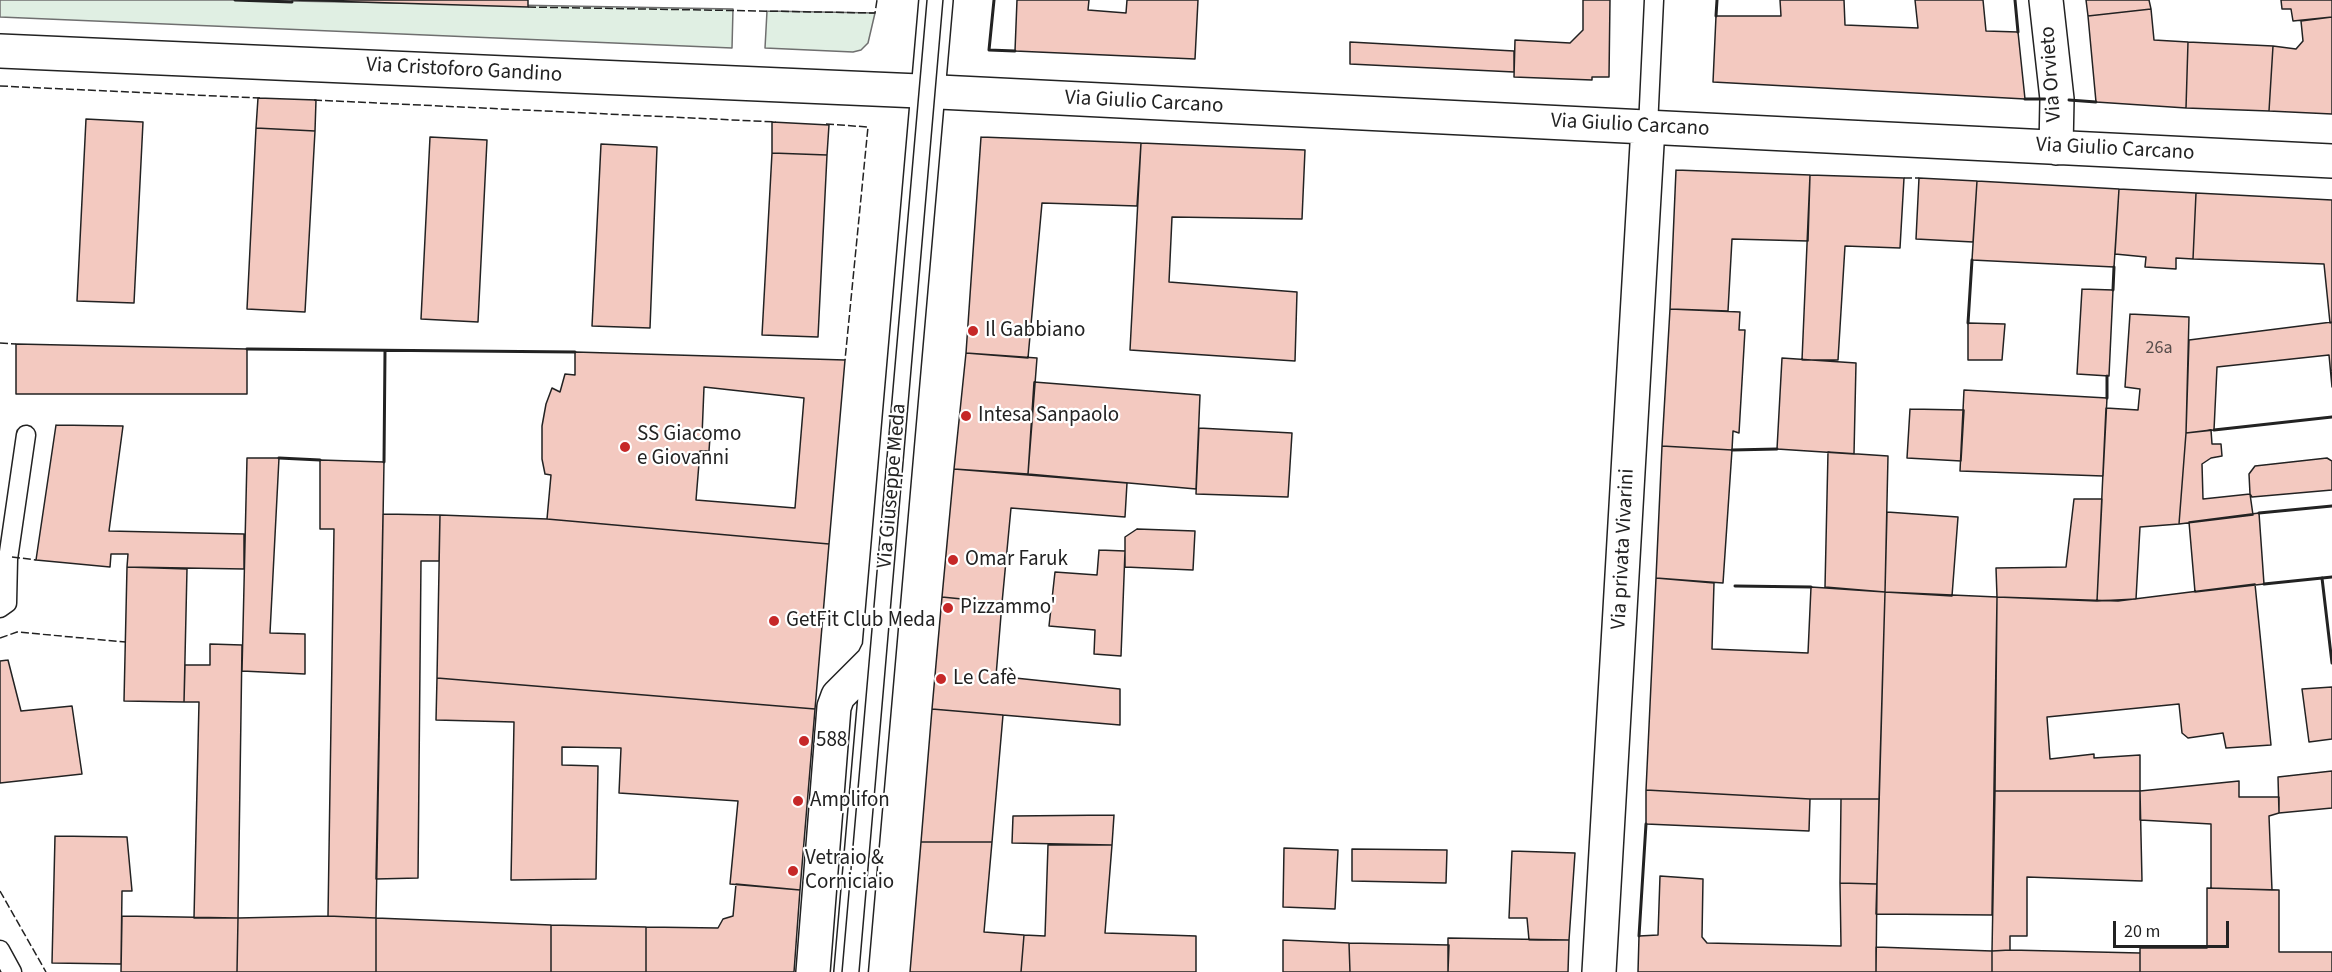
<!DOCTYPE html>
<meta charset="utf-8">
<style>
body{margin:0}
#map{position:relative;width:2332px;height:972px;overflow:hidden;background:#fff;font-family:"Source Sans 3",sans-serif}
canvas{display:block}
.scale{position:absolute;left:2113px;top:921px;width:116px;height:27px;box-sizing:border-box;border:3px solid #222;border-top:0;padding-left:8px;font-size:18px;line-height:21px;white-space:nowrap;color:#222;-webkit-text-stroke:4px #fff;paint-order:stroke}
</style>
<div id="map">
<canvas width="2332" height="972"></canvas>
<div class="scale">20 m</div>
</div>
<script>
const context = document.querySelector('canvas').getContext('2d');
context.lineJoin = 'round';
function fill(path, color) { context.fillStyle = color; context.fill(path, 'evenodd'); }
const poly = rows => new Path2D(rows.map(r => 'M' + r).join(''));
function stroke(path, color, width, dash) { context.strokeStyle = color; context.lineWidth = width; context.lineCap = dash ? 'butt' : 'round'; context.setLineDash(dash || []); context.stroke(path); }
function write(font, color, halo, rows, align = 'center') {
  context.font = font + ' "Source Sans 3",sans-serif'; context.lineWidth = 4.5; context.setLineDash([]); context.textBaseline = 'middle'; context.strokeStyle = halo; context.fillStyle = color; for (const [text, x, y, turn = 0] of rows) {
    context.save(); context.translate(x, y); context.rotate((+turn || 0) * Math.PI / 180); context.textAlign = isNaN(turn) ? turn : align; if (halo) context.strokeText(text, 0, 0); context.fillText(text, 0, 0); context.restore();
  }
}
const green = poly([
 [0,0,235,0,733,9,732,48,0,17,0,0],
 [767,11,875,13,868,43,861,50,853,52,765,48,767,11]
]);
const building = poly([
 [292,0,528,0,528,7,292,0],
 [1017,0,1089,0,1088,10,1126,13,1127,0,1198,0,1195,59,1015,51,1017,0],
 [1583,0,1610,0,1609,77,1592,77,1592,80,1514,77,1515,40,1570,43,1583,30,1583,0],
 [1780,0,1844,0,1845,25,1918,28,1915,0,1983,0,1986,31,2018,32,2025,99,1713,82,1716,16,1781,16,1780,0],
 [2086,0,2149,0,2151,9,2088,16,2086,0],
 [2281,0,2332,0,2332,17,2293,21,2291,9,2282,9,2281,0],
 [2151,9,2154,40,2188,42,2186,108,2096,102,2088,16,2151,9],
 [2332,17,2332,114,2269,111,2273,46,2296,49,2303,41,2301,21,2332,17],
 [1350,42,1514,51,1514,72,1350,64,1350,42],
 [2188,42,2273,46,2269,111,2186,108,2188,42],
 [258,98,316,100,315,131,256,128,258,98],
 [86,119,143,122,134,303,77,301,86,119],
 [772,122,829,125,827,155,772,153,772,122],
 [256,128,315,131,305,312,247,309,256,128],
 [430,137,487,140,478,322,421,319,430,137],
 [981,137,1141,143,1137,206,1042,203,1028,358,966,353,981,137],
 [1141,143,1305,150,1302,219,1172,217,1169,282,1297,292,1295,361,1130,350,1141,143],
 [601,144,657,147,650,328,592,326,601,144],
 [772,153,827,155,818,337,762,335,772,153],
 [1676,170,1810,175,1808,241,1732,239,1728,311,1670,309,1676,170],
 [1810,175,1904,178,1900,248,1845,246,1838,360,1802,360,1810,175],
 [1919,178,1977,181,1973,242,1916,239,1919,178],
 [1977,181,2119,189,2114,267,1972,260,1977,181],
 [2119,189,2196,193,2193,259,2176,258,2176,269,2145,267,2146,257,2115,254,2119,189],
 [2196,193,2332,200,2332,322,2330,323,2324,264,2193,259,2196,193],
 [2082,289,2113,290,2109,376,2077,374,2082,289],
 [1670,309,1740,312,1739,330,1745,330,1739,433,1733,431,1732,450,1662,446,1670,309],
 [2130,314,2189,317,2186,433,2179,524,2140,527,2136,599,2097,601,2106,408,2138,410,2140,389,2125,387,2130,314],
 [2332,322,2332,387,2329,355,2217,367,2214,430,2186,433,2189,340,2332,322],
 [1968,323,2005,324,2002,360,1968,360,1968,323],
 [16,344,247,349,247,394,16,394,16,344],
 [575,352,845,360,829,544,547,519,551,475,545,474,542,459,542,426,546,404,552,388,560,392,565,374,575,375,575,352],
 [704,387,804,398,795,508,696,500,700,451,709,451,710,437,702,436,704,387],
 [966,353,1037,358,1028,474,954,469,966,353],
 [1782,358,1856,363,1854,454,1777,449,1782,358],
 [1034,382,1200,395,1196,489,1028,474,1034,382],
 [1964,390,2107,398,2103,476,1960,471,1964,390],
 [1910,409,1964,410,1961,461,1907,458,1910,409],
 [56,425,123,426,109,531,244,534,244,569,127,567,128,554,111,554,110,567,36,560,56,425],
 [1199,428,1292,433,1288,497,1196,494,1199,428],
 [2211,430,2212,444,2221,444,2222,456,2211,458,2202,464,2203,499,2250,494,2253,515,2179,524,2186,433,2211,430],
 [1662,446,1732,450,1723,583,1656,578,1662,446],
 [1828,452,1888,456,1885,592,1825,587,1828,452],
 [247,458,279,458,270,633,305,634,305,674,242,671,247,458],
 [2327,458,2332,461,2332,490,2252,497,2250,494,2249,474,2255,466,2327,458],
 [320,460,384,462,376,918,328,916,334,529,320,529,320,460],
 [954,469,1127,483,1125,517,1011,508,1002,603,942,597,954,469],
 [2074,499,2102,499,2097,601,1997,597,1996,568,2066,567,2074,499],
 [1887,512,1958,517,1952,596,1885,592,1887,512],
 [2259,513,2264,584,2195,592,2189,522,2259,513],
 [383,514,440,515,439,561,421,561,418,878,376,879,383,514],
 [440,515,547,519,829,544,815,709,437,678,440,515],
 [1137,529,1195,531,1193,570,1125,567,1125,537,1137,529],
 [1099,550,1125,551,1121,656,1094,654,1095,630,1049,626,1055,572,1097,575,1099,550],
 [127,567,187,569,184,702,124,701,127,567],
 [1656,578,1714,583,1712,649,1808,653,1811,587,1885,592,1879,799,1810,799,1646,790,1656,578],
 [2255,584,2271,745,2226,748,2223,733,2188,738,2182,733,2179,704,2047,717,2050,759,2094,754,2094,758,2140,755,2140,791,1995,791,1997,597,2118,601,2255,584],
 [1885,592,1997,597,1992,915,1876,914,1885,592],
 [942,597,1002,603,996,676,1120,689,1120,725,932,709,942,597],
 [210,644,242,645,238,918,194,918,199,702,184,702,185,665,210,665,210,644],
 [8,660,21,711,72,706,82,774,0,783,0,661,8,660],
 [437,678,815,709,800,890,730,884,738,801,619,793,621,748,562,747,562,765,598,766,596,879,511,880,514,722,436,720,437,678],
 [2332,687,2332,739,2309,742,2302,689,2332,687],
 [932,709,1003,715,992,842,921,842,932,709],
 [2332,771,2332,808,2279,813,2278,777,2332,771],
 [2239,781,2239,797,2279,797,2279,813,2269,816,2272,890,2211,888,2211,824,2140,820,2140,791,2239,781],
 [1646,790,1810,799,1809,831,1646,824,1646,790],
 [1995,791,2140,791,2142,881,2027,877,2027,936,2010,936,2010,950,1992,951,1995,791],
 [1841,799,1879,799,1877,884,1840,883,1841,799],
 [1114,815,1112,845,1012,843,1013,816,1114,815],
 [55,836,127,837,132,891,122,891,121,964,52,963,55,836],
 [921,842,992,842,984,932,1024,935,1021,972,910,972,921,842],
 [1048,845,1112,845,1105,933,1196,936,1196,972,1021,972,1024,935,1045,936,1048,845],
 [1284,848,1338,850,1335,909,1283,907,1284,848],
 [1352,849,1447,850,1446,883,1352,881,1352,849],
 [1512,851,1575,853,1569,940,1529,940,1527,918,1509,918,1512,851],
 [1660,876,1703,879,1702,937,1707,943,1841,946,1840,883,1877,884,1876,972,1638,972,1639,936,1658,935,1660,876],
 [736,884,800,890,794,972,646,972,646,927,718,928,723,919,733,916,736,884],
 [2207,888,2279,890,2279,952,2332,952,2332,972,2140,972,2140,948,2207,948,2207,888],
 [122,916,238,918,237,972,121,972,122,916],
 [328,916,376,918,376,972,237,972,238,918,328,916],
 [376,918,551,925,551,972,376,972,376,918],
 [551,925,646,927,646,972,551,972,551,925],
 [1448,938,1569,940,1568,972,1448,972,1448,938],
 [1283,940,1349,943,1350,972,1283,972,1283,940],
 [1349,943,1449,945,1448,972,1350,972,1349,943],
 [1876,947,1992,951,1992,972,1876,972,1876,947],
 [2010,950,2140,953,2140,972,1992,972,1992,951,2010,950]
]);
const service = poly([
 [1648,127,1654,0],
 [0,608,7,603,8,559,26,435],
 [0,950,12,972]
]);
const minor = poly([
 [2046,0,2057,99,2056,148],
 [0,51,919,91,2332,161],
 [1599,972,1648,127]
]);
const tertiary = poly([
 [813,972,834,707,838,696,873,661,879,649],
 [851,972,936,0]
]);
const tram = poly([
 [842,972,927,0],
 [859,972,943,0]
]);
const fence = poly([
 [528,7,875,13,877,0],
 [0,86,260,98],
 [314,100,776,122],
 [826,124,868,127,845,360],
 [1904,178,1919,178],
 [0,343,16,344],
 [12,557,36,560],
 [0,638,17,632,126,642],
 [0,891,46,972]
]);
const wall = poly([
 [235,0,292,2],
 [994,0,989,50,1015,51],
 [2015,0,2018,32],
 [1716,16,1717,0],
 [2025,99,2045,99],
 [2069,100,2096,102],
 [2113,290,2114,267],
 [1968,323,1972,260],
 [247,349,575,352],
 [2107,376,2107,398],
 [2214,430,2332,417],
 [1732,450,1777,449],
 [279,458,320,460],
 [384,462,385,351],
 [2259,513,2332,506],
 [2322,578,2332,663],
 [2264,584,2332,577],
 [1735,586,1811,587],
 [1639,936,1646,824]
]);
const markers = [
 [973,331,6,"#c62828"],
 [966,416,6,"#c62828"],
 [625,447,6,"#c62828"],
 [953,560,6,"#c62828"],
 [948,608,6,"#c62828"],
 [774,621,6,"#c62828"],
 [941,679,6,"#c62828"],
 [804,741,6,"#c62828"],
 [798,801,6,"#c62828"],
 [793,871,6,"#c62828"]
];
const numberNames = [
 ["26a",2159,349]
];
const streetNames = [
 ["Via Cristoforo Gandino",464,71,3],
 ["Via Orvieto",2052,74,-94],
 ["Via Giulio Carcano",1144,103,3],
 ["Via Giulio Carcano",1630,126,3],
 ["Via Giulio Carcano",2115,150,3],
 ["Via Giuseppe Meda",893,486,-85],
 ["Via privata Vivarini",1624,549,-87]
];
const poiNames = [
 ["Il Gabbiano",985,331],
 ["Intesa Sanpaolo",978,416],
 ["SS Giacomo",637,435],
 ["e Giovanni",637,459],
 ["Omar Faruk",965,560],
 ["Pizzammo'",960,608],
 ["GetFit Club Meda",786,621],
 ["Le Cafè",953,679],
 ["588",816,741],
 ["Amplifon",810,801],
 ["Vetraio &",805,859],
 ["Corniciaio",805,883]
];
fill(green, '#e0efe3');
stroke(green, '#6f6f6f', 1.5);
fill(building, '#f3c9c0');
stroke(building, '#222', 1.5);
stroke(service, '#222', 21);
stroke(minor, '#222', 36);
stroke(tertiary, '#222', 36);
stroke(service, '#fff', 18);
stroke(minor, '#fff', 33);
stroke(tertiary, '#fff', 33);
stroke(tram, '#222', 1.5);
stroke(fence, '#222', 1.5, [8, 3]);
stroke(wall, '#222', 3);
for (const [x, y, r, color] of markers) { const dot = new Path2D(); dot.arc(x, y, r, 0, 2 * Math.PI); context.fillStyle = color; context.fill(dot); stroke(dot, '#fff', 2); }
write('18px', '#564c4a', null, numberNames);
write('21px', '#222', '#fff', streetNames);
write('21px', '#222', '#fff', poiNames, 'left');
</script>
